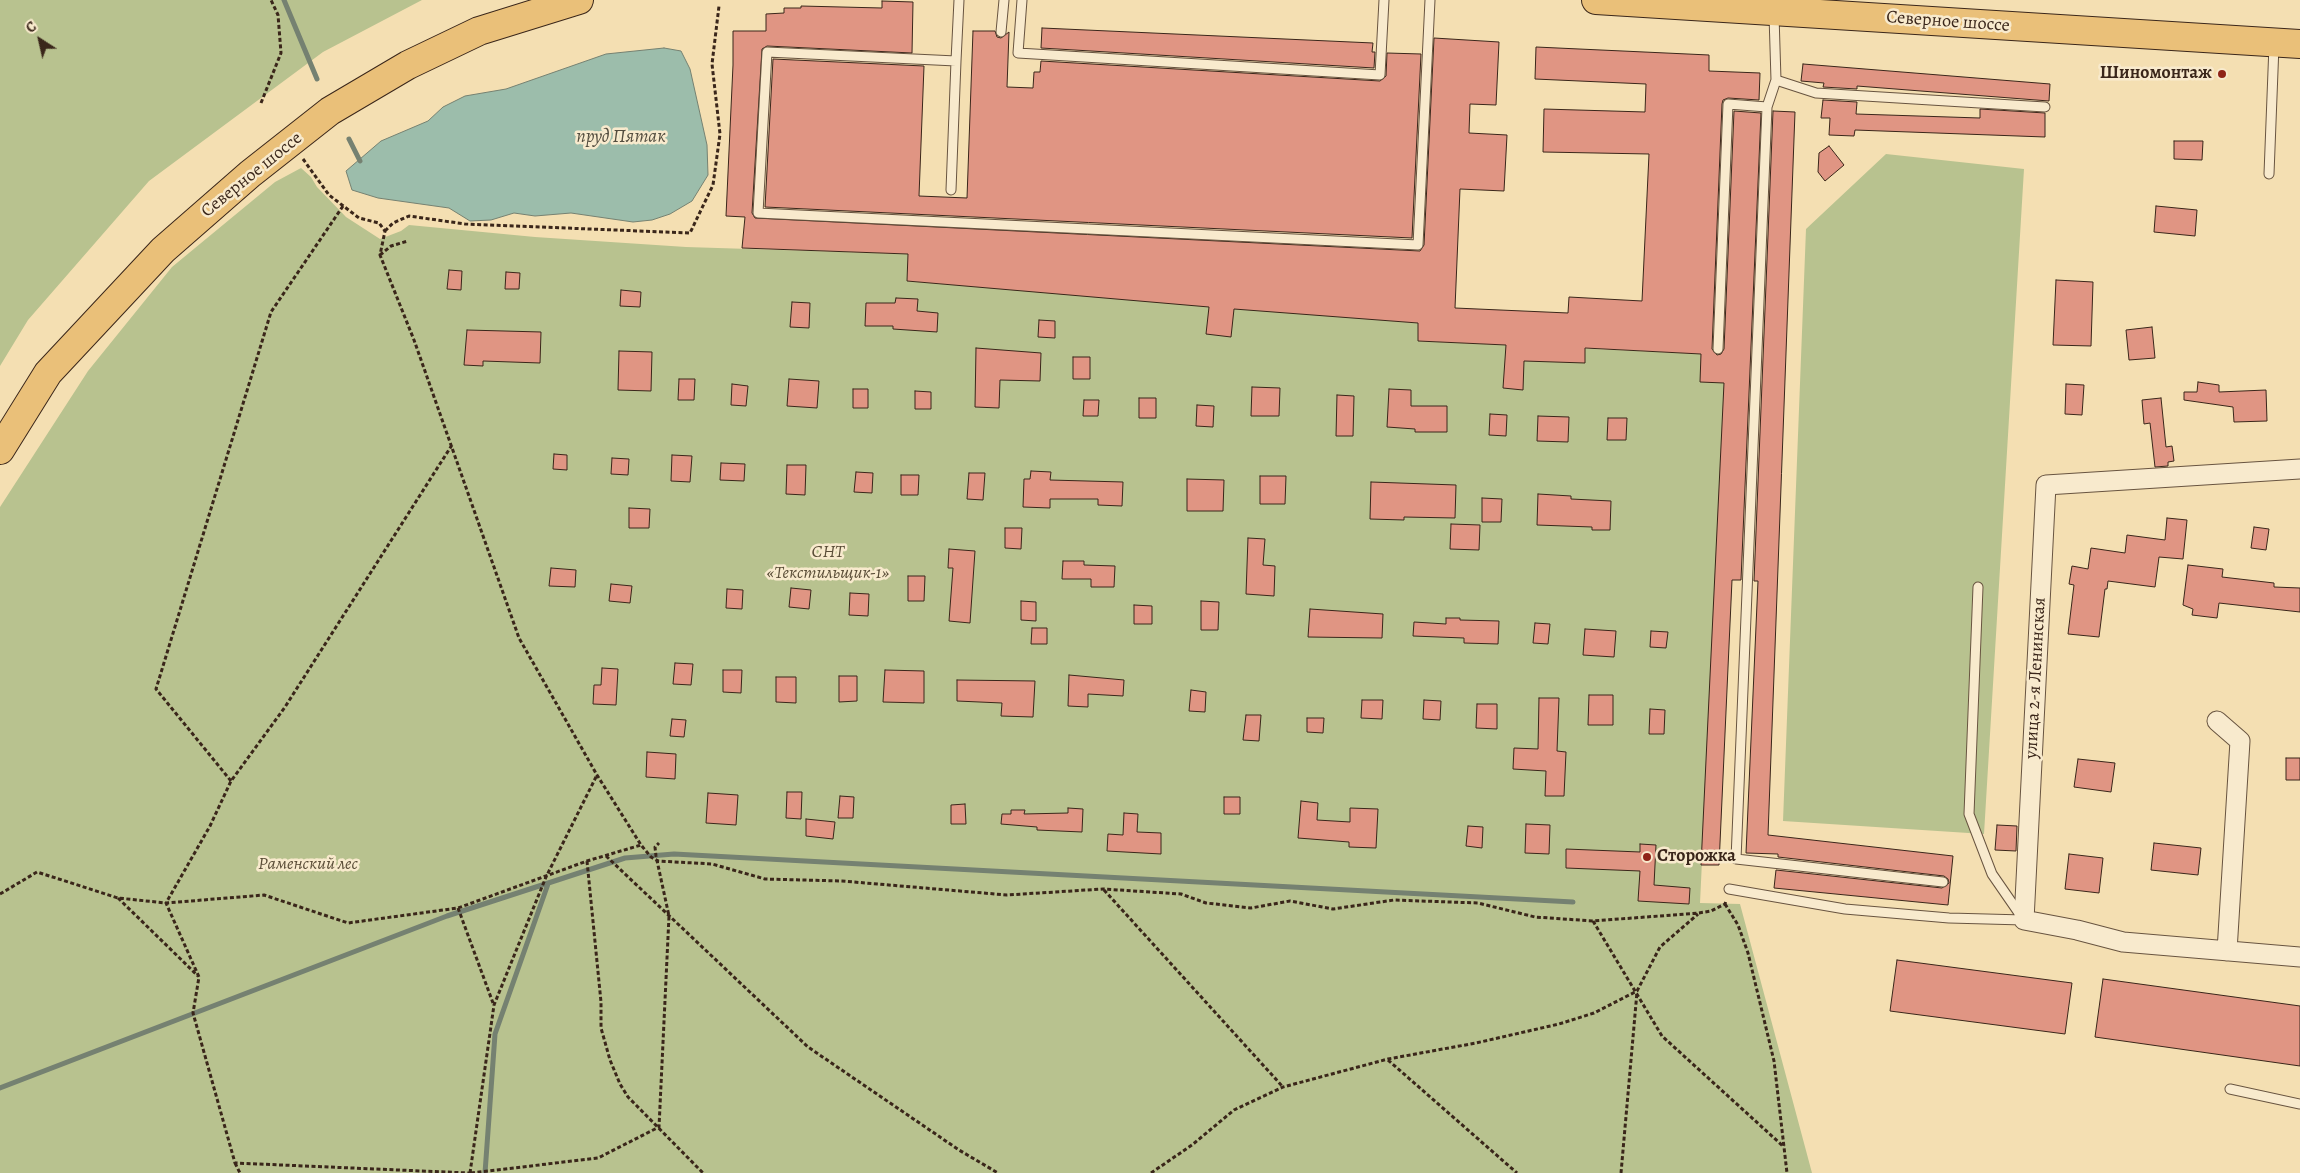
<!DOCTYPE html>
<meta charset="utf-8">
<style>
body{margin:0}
#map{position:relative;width:2300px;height:1173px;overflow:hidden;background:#f4dfb2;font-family:Alegreya,serif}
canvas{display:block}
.north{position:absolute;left:15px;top:15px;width:50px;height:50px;-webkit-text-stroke:4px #f8eacd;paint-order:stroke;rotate:325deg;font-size:14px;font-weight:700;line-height:20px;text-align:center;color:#3a261a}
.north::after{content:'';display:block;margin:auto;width:18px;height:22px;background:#3a261a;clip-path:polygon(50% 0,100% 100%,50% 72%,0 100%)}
</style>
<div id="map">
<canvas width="2300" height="1173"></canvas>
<div class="north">С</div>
</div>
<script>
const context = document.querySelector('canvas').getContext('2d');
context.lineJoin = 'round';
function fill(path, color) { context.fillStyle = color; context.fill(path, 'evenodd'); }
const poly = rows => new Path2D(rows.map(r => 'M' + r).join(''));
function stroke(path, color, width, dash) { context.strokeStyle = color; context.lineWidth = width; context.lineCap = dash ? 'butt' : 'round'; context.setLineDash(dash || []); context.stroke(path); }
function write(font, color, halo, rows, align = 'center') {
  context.font = font + ' Alegreya,serif'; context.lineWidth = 5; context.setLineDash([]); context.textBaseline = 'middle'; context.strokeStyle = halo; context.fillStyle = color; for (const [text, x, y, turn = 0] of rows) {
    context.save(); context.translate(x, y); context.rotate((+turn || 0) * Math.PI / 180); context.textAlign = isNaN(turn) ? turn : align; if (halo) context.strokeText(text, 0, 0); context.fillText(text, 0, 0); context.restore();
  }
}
const green = poly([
 [0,0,422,0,323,52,149,181,28,320,0,366],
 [1886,154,2024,169,1984,834,1783,821,1806,229],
 [301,168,311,177,317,187,346,217,380,239,401,231,409,225,535,237,686,247,908,254,907,281,1418,323,1418,341,1726,355,1700,903,1740,904,1812,1173,0,1173,0,507,88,371,172,267,275,182]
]);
const water = poly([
 [664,48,681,51,690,69,707,145,708,175,692,201,670,214,652,220,633,222,571,213,535,216,514,213,491,220,470,221,449,208,378,198,352,190,346,171,381,141,428,121,443,107,465,96,506,89,606,54,664,48]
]);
const stream = poly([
 [284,0,317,79],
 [349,139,360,161],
 [0,1088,447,916,625,858,674,854,1573,902],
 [485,1173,495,1034,548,884]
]);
const building = poly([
 [882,1,913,2,912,53,767,46,762,49,752,213,755,218,1420,251,1424,245,1434,38,1499,42,1496,105,1470,104,1469,133,1507,135,1504,191,1460,189,1455,308,1568,313,1569,297,1642,301,1649,154,1543,152,1544,109,1645,112,1646,84,1535,79,1536,47,1709,55,1709,71,1760,73,1759,100,1728,98,1723,100,1722,104,1712,349,1717,355,1721,354,1724,349,1734,111,1761,113,1741,580,1732,580,1719,865,1701,865,1724,383,1700,382,1701,354,1585,348,1585,363,1524,361,1523,390,1503,388,1506,345,1418,341,1418,323,1234,309,1231,337,1206,334,1209,307,907,281,908,254,742,248,745,217,726,216,733,65,733,31,766,31,766,14,784,13,784,8,801,8,801,6,882,8,882,1],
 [1042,28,1373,43,1372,52,1375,52,1374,68,1041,48,1042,28],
 [973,31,995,31,997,37,1001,38,1009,32,1007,87,1033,88,1034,72,1040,72,1041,61,1380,81,1386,76,1387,53,1421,54,1412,238,765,207,773,59,924,66,919,196,967,198,973,31],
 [1803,64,2050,84,2049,101,1857,86,1857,89,1823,87,1824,83,1801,81,1803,64],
 [1823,100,1857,102,1856,114,1980,118,1980,109,2045,113,2045,137,1855,130,1854,136,1829,135,1830,118,1821,118,1823,100],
 [1773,111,1795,112,1768,835,1953,856,1948,905,1774,888,1776,870,1942,888,1949,883,1948,879,1944,876,1778,857,1778,854,1746,853,1758,581,1754,581,1773,111],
 [2174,141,2203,141,2202,160,2174,159,2174,141],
 [1829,146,1844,165,1825,181,1818,172,1819,153,1829,146],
 [2156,206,2197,210,2195,236,2154,232,2156,206],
 [449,270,462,271,461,290,447,289,449,270],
 [506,272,520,273,519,289,505,289,506,272],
 [2056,280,2093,282,2091,346,2053,345,2056,280],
 [621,290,641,292,640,307,620,306,621,290],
 [896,298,918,299,917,311,938,313,937,332,893,329,893,326,865,326,866,303,895,303,896,298],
 [792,302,810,303,809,328,790,327,792,302],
 [1039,320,1055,321,1055,338,1038,337,1039,320],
 [2152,327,2155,358,2129,360,2126,330,2152,327],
 [467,330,541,332,540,363,483,361,483,366,464,365,467,330],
 [976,348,1041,353,1040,381,1000,380,999,408,975,407,976,348],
 [619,351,652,352,651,391,618,390,619,351],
 [1073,357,1090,357,1090,379,1073,379,1073,357],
 [679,379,695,379,694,400,678,400,679,379],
 [789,379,819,381,817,408,787,406,789,379],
 [2198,382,2219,385,2219,392,2266,390,2267,421,2234,422,2233,407,2184,400,2184,392,2197,392,2198,382],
 [732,384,748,386,746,406,731,405,732,384],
 [2066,384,2084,385,2082,415,2065,414,2066,384],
 [1252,387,1280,388,1279,416,1251,416,1252,387],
 [853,389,868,389,868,408,853,408,853,389],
 [1389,389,1411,390,1411,406,1447,406,1447,432,1415,432,1415,429,1387,427,1389,389],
 [915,391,931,392,931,409,915,409,915,391],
 [1337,395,1354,396,1353,436,1336,436,1337,395],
 [1139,398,1156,398,1156,418,1139,418,1139,398],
 [2161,398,2166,447,2172,446,2174,461,2168,462,2168,466,2155,467,2150,423,2144,424,2142,400,2161,398],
 [1084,400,1099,400,1098,416,1083,416,1084,400],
 [1197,405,1214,406,1213,427,1196,426,1197,405],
 [1490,414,1507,415,1506,436,1489,435,1490,414],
 [1538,416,1569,417,1568,442,1537,441,1538,416],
 [1608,418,1627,418,1626,440,1607,440,1608,418],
 [554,454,567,455,567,470,553,469,554,454],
 [672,455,692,456,690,482,671,481,672,455],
 [612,458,629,459,628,475,611,474,612,458],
 [721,463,745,464,744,481,720,480,721,463],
 [787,465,806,465,805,495,786,494,787,465],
 [1031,471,1051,472,1050,480,1123,482,1122,506,1098,505,1098,499,1050,499,1050,508,1023,507,1024,479,1030,479,1031,471],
 [856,472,873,473,872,493,854,492,856,472],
 [969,473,985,473,983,500,967,499,969,473],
 [901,475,919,475,918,495,901,495,901,475],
 [1260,476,1286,476,1285,504,1260,504,1260,476],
 [1187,479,1224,480,1223,511,1187,511,1187,479],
 [1371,482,1456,485,1455,518,1404,517,1404,520,1370,519,1371,482],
 [1538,494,1571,496,1571,499,1611,501,1610,530,1592,530,1592,527,1537,525,1538,494],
 [1482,498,1502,499,1501,522,1482,522,1482,498],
 [629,508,650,509,649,528,629,528,629,508],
 [2167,518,2187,520,2183,559,2159,557,2155,587,2108,581,2107,589,2105,589,2099,637,2068,634,2074,585,2069,584,2072,566,2088,569,2091,548,2125,553,2127,535,2165,540,2167,518],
 [1451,524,1480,525,1479,550,1450,549,1451,524],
 [2254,527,2269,529,2266,550,2251,548,2254,527],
 [1005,528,1022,528,1021,549,1005,548,1005,528],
 [1248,538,1265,539,1263,565,1275,566,1274,596,1246,594,1248,538],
 [949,549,975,551,970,623,949,621,953,568,948,568,949,549],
 [1063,561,1084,561,1084,565,1115,566,1114,587,1091,587,1091,579,1062,579,1063,561],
 [2188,565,2223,569,2222,577,2274,583,2274,587,2300,588,2300,612,2219,603,2217,618,2192,615,2193,609,2183,605,2188,565],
 [551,568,576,570,575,587,549,586,551,568],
 [908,576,925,576,924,601,908,601,908,576],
 [611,584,632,586,630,603,609,601,611,584],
 [791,588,811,590,809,609,789,607,791,588],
 [727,589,743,590,742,609,726,608,727,589],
 [850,593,869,594,868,616,849,615,850,593],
 [1021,601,1036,602,1036,621,1021,620,1021,601],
 [1201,601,1219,602,1218,630,1201,630,1201,601],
 [1134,605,1152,606,1152,624,1134,624,1134,605],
 [1310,609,1383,614,1382,638,1308,637,1310,609],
 [1446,618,1460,618,1460,620,1499,621,1498,644,1464,643,1464,638,1413,636,1414,622,1446,624,1446,618],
 [1535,623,1550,624,1548,644,1533,643,1535,623],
 [1032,628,1047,628,1047,644,1031,644,1032,628],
 [1585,629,1616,631,1614,657,1583,655,1585,629],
 [1651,631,1668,632,1666,648,1650,647,1651,631],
 [675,663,693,664,691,685,673,684,675,663],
 [602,668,618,669,616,705,593,704,594,685,601,685,602,668],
 [723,670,742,670,741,693,723,692,723,670],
 [885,670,924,671,924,703,883,702,885,670],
 [1069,675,1124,680,1123,696,1088,694,1088,707,1068,706,1069,675],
 [839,676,857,676,857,701,839,702,839,676],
 [776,677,796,677,796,703,776,702,776,677],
 [957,680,1035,681,1033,717,1001,716,1002,703,957,701,957,680],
 [1191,690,1206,692,1205,712,1189,711,1191,690],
 [1589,695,1613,695,1613,725,1588,725,1589,695],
 [1539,698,1559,698,1557,751,1566,752,1564,796,1545,796,1546,771,1513,769,1514,748,1538,749,1539,698],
 [1362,700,1383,700,1382,719,1361,718,1362,700],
 [1424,700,1441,701,1440,720,1423,719,1424,700],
 [1477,704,1497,704,1497,729,1476,728,1477,704],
 [1650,709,1665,710,1664,734,1649,734,1650,709],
 [1246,715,1261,715,1259,741,1243,740,1246,715],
 [1307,718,1324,718,1323,733,1307,732,1307,718],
 [672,719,686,720,684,737,670,736,672,719],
 [647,752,676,754,675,779,646,777,647,752],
 [2286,758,2300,758,2300,780,2286,780,2286,758],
 [2078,759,2115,763,2111,792,2074,787,2078,759],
 [787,792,802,792,801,819,786,818,787,792],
 [708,793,738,795,736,825,706,823,708,793],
 [840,796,854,797,853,818,838,818,840,796],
 [1224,797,1240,797,1240,814,1224,814,1224,797],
 [1301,801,1318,803,1317,820,1350,822,1350,808,1378,809,1376,848,1349,847,1349,842,1298,838,1301,801],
 [965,804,966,824,951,824,951,805,965,804],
 [1068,808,1083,809,1082,832,1037,830,1037,827,1001,824,1002,814,1011,814,1011,810,1025,810,1024,814,1068,813,1068,808],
 [1124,813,1138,814,1137,832,1161,833,1161,854,1107,851,1108,834,1123,835,1124,813],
 [806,819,835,822,833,839,806,836,806,819],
 [1526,824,1550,825,1549,854,1525,853,1526,824],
 [1997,825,2017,826,2016,851,1995,850,1997,825],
 [1468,826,1483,827,1482,848,1466,846,1468,826],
 [2154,843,2201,848,2198,875,2151,870,2154,843],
 [1640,844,1656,845,1654,885,1690,888,1689,904,1638,901,1640,871,1566,868,1566,849,1640,852,1640,844],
 [2069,854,2103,858,2099,893,2065,889,2069,854],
 [1897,960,2072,983,2065,1034,1890,1011,1897,960],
 [2103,979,2300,1006,2300,1066,2095,1037,2103,979]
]);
const path = poly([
 [261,103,281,53,278,15,271,0],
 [303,159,329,195,359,218,379,223,385,231,380,255,414,340,519,638,597,775,641,845,651,857,658,861,712,864,765,879,842,881,1007,895,1103,889,1181,894,1206,903,1251,908,1290,901,1333,909,1394,900,1478,903,1535,917,1593,921,1699,913,1711,911,1725,904,1726,901],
 [385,231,393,223,409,216,465,224,690,233,713,185,720,134,712,64,719,6],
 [380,255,391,246,408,241],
 [452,445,285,707,231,781,210,826,166,903,199,977,193,1013,235,1163,469,1173],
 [231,781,156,689,271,312,343,206],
 [606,856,808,1047,959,1150,998,1173],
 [587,861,601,1002,601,1028,610,1060,620,1084,628,1097,703,1173],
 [1104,890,1283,1087],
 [0,894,37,872,118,898,166,903,264,895,348,923,458,908,587,861,641,845],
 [118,898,198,976],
 [1725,904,1738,925,1748,953,1774,1061,1787,1173],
 [458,908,493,1003],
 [1593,921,1662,1036,1784,1147],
 [1388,1060,1517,1173],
 [235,1163,240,1173],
 [470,1173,494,1005,546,877,597,775],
 [471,1173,598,1158,659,1127,669,916,656,856,655,847,659,843],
 [1151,1173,1192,1145,1234,1110,1283,1087,1388,1059,1476,1043,1559,1024,1594,1013,1637,991,1660,947,1698,914],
 [1621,1173,1637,992]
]);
const lane = poly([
 [959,0,956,61,767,52,758,213,1418,245,1430,0],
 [1022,0,1018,53,1380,75,1384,0],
 [1774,15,1776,80,1767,107,1736,859,1943,882],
 [1001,32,1004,0],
 [1776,80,1816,93,2045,107],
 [2269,174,2274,45],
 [951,190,956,61],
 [1718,349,1728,104,1767,107],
 [1978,587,1969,814,1992,874,2021,916],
 [1729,889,1845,909,1949,918,2024,920],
 [2230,1089,2300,1104]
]);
const street = poly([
 [2300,469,2046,485,2024,920,2077,930,2123,942,2300,957],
 [2217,721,2240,741,2227,951]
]);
const primary = poly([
 [1596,0,2300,44],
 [0,450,48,373,163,250,250,174,330,111,408,65,479,31,579,0]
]);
const markers = [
 [2222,74,5,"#8f2418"],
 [1647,857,5,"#8f2418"]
];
const streetNames = [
 ["Северное шоссе",1948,22,4],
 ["Северное шоссе",252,175,-39],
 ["улица 2-я Ленинская",2036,678,-87]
];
const poiNames = [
 ["Шиномонтаж",2212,74],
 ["Сторожка",1657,857,"left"]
];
const parkNames = [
 ["СНТ",828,553],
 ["«Текстильщик-1»",828,574],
 ["Раменский лес",308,865]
];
const waterNames = [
 ["пруд Пятак",621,137]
];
fill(green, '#b8c28f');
fill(water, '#9cbdab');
stroke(water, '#758171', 1);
stroke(stream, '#758171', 5);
fill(building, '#e09583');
stroke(building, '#3a261a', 1);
stroke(lane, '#685440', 11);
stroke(street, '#685440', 21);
stroke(primary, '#3a261a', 30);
stroke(path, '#3a261a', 3, [4, 2.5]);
stroke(lane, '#f8eacd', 9);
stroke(street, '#f8eacd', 19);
stroke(primary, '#eac079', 28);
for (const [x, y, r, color] of markers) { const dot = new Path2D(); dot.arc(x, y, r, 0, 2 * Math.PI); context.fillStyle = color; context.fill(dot); stroke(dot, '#f8eacd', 2); }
write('18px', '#3a261a', '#f8eacd', streetNames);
write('bold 18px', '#3a261a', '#f8eacd', poiNames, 'right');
write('italic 18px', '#5a4d37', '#f8eacd', parkNames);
write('italic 19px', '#524c3e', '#f8eacd', waterNames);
</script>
